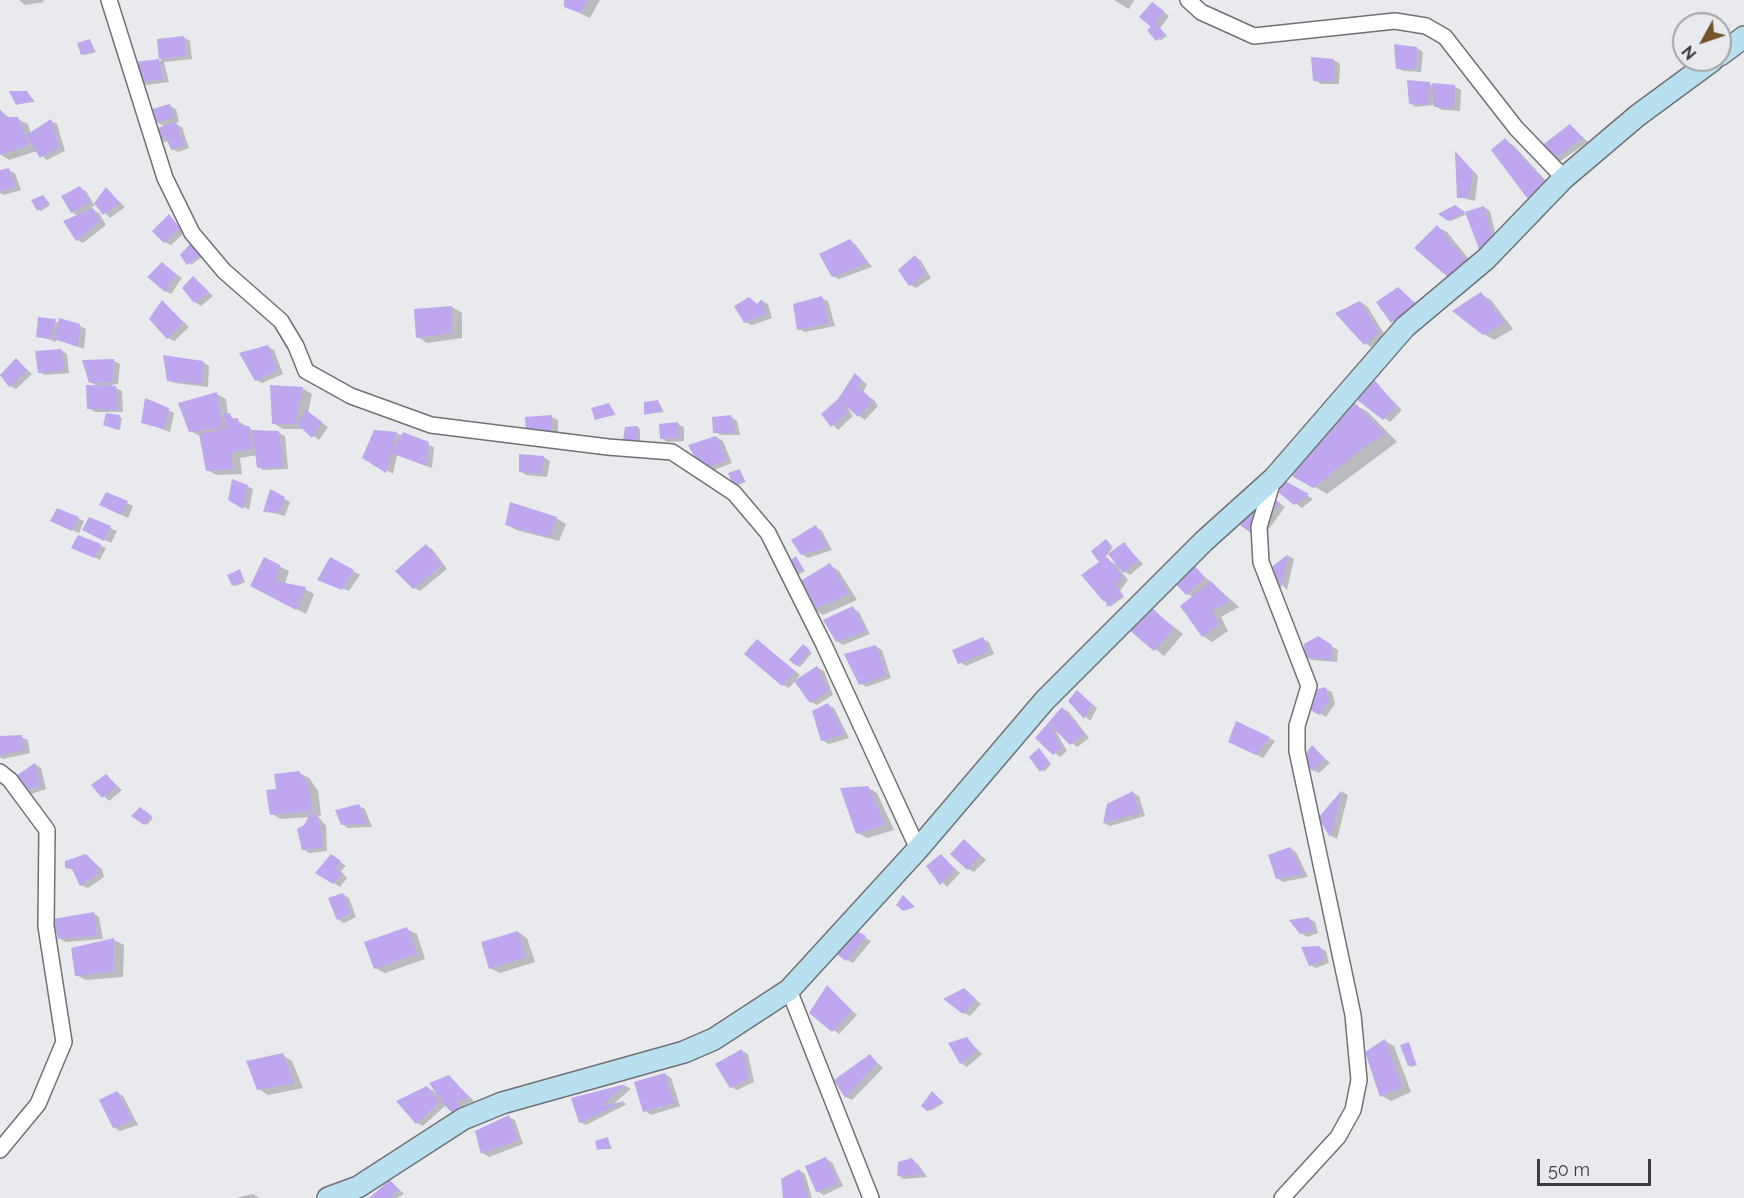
<!DOCTYPE html>
<style>
body{margin:0}
#map{position:relative;width:1744px;height:1198px;overflow:hidden;background:#e8eaee;font-family:Raleway,sans-serif}
canvas{display:block}
.north{position:absolute;left:1672px;top:12px;width:60px;height:60px;box-sizing:border-box;background:#e8eaee;border:2px solid #a3a4a8;border-radius:50%;rotate:230deg;font-size:16px;font-weight:700;line-height:24px;text-align:center;color:#3c3c3e}
.north::after{content:'';display:block;margin:auto;width:21px;height:27px;background:#735329;clip-path:polygon(50% 0,100% 100%,50% 72%,0 100%)}
.scale{position:absolute;left:1537px;top:1159px;width:114px;height:27px;box-sizing:border-box;border:3px solid #3c3c3e;border-top:0;padding-left:8px;font-size:18px;line-height:21px;white-space:nowrap;color:#3c3c3e;-webkit-text-stroke:4px #e8eaee;paint-order:stroke}
</style>
<div id="map">
<canvas width="1744" height="1198"></canvas>
<div class="north">N</div>
<div class="scale">50 m</div>
</div>
<script>
const context = document.querySelector('canvas').getContext('2d');
context.lineJoin = 'round';
function fill(path, color) { context.fillStyle = color; context.fill(path, 'evenodd'); }
const poly = rows => new Path2D(rows.map(r => 'M' + r).join(''));
function stroke(path, color, width, dash) { context.strokeStyle = color; context.lineWidth = width; context.lineCap = dash ? 'butt' : 'round'; context.setLineDash(dash || []); context.stroke(path); }
const shadow = poly([
 [19,0,43,0,44,2,25,5],
 [565,0,600,0,590,18,565,6],
 [1114,0,1134,0,1129,9],
 [1158,7,1169,16,1160,28,1167,36,1160,41,1154,27],
 [184,38,190,41,192,59,164,62,169,82,146,85,140,82,137,63,161,61,158,40],
 [90,41,96,52,85,55,82,54],
 [1417,48,1423,52,1421,72,1404,71,1397,68],
 [1313,58,1334,60,1340,64,1339,84,1321,84,1315,80],
 [1429,84,1434,86,1455,87,1461,90,1460,111,1442,110,1434,105,1416,107,1410,103],
 [27,92,35,102,17,104],
 [170,106,176,109,179,122,174,123,182,127,189,148,178,152,172,149,169,141,165,142,159,139,165,127,157,122],
 [0,110,11,119,18,119,28,124,31,134,51,121,57,124,65,151,47,160,37,151,9,160,0,154],
 [1570,125,1588,142,1559,162,1553,159],
 [1505,140,1514,146,1557,193,1538,202,1528,197],
 [1457,154,1478,176,1475,201,1458,197],
 [8,170,15,173,21,190,4,195,0,193,0,172],
 [80,188,86,191,94,205,106,189,125,207,110,218,97,204,91,208,99,213,106,225,83,243,77,240,78,216,72,212,63,197],
 [45,198,50,205,41,211,39,210],
 [1484,207,1490,211,1499,249,1467,214,1451,221,1441,214,1457,208,1465,214],
 [169,216,185,232,171,245,165,242],
 [1437,227,1447,232,1477,269,1460,282],
 [850,241,856,245,872,267,839,279,833,276],
 [190,246,202,257,191,265,182,255],
 [916,257,921,261,931,278,916,288,910,285],
 [162,264,182,278,171,294,165,291],
 [193,278,213,296,201,306,195,302],
 [1398,289,1420,307,1399,325,1393,322],
 [1481,294,1491,300,1513,329,1494,340,1484,334],
 [821,298,828,301,835,326,805,332,799,329],
 [762,301,768,304,772,318,752,325,745,322],
 [163,302,189,327,174,341,168,338],
 [1360,302,1367,306,1385,335,1371,347,1365,343],
 [452,307,462,313,462,338,427,343,418,337,416,311],
 [39,319,80,326,86,329,84,349,57,339,56,342,38,336],
 [267,346,274,350,283,374,262,383,256,380],
 [61,350,67,354,69,373,45,375,39,372],
 [16,360,32,374,16,389,10,386],
 [114,361,120,364,118,384,111,385,122,391,123,412,95,412,89,408,99,387,90,382,84,362],
 [203,362,209,366,208,387,175,383,168,380],
 [855,375,867,384,863,393,874,400,878,406,865,420,847,407,853,416,838,430,823,414,839,400],
 [1373,380,1402,410,1390,422,1384,418],
 [302,388,312,394,308,413,328,427,319,440,305,429,283,429,273,423],
 [217,394,226,399,228,415,248,427,255,432,279,433,285,436,288,469,264,470,258,467,257,455,240,458,242,474,217,475,207,470,200,436,190,431],
 [658,401,664,412,646,414],
 [609,405,616,415,597,419],
 [1355,405,1368,412,1397,442,1327,494,1294,475],
 [168,410,174,413,170,432,143,422],
 [120,417,122,418,120,430,107,426],
 [551,417,558,420,558,436,528,433],
 [731,417,737,421,740,435,721,435,715,432],
 [678,424,684,427,684,441,667,442,661,438],
 [638,427,640,429,640,442,627,440],
 [396,433,434,447,432,468,397,455,393,474,364,457],
 [716,437,723,441,732,463,709,472,703,469],
 [543,457,550,461,547,477,526,475,520,471],
 [740,471,746,482,736,486,734,484],
 [1286,483,1313,499,1302,508,1280,492],
 [247,486,253,489,249,510,229,499],
 [271,491,290,502,285,516,265,511],
 [107,494,133,506,128,518,107,508],
 [1271,497,1285,507,1262,538],
 [58,510,84,521,79,533,58,524],
 [556,518,566,524,559,541,516,530,506,524],
 [90,519,117,531,111,543,90,533],
 [816,527,822,531,832,550,808,558,802,554],
 [1109,543,1113,547,1105,558,1119,566,1124,544,1143,564,1130,575,1118,568,1128,580,1120,591,1124,597,1110,607,1083,575,1103,562,1100,560],
 [100,545,106,548,100,560,79,550],
 [427,546,433,550,447,569,420,591,414,588],
 [1289,556,1294,559,1287,590,1270,571],
 [796,558,805,571,796,576],
 [331,559,360,575,349,591,323,581],
 [830,565,839,571,857,600,823,615,813,609],
 [279,566,289,571,285,584,305,589,314,594,306,614,261,591],
 [1195,568,1239,607,1221,617,1228,631,1212,642,1203,636,1193,597,1187,594],
 [240,570,245,582,236,586,233,585],
 [852,608,859,612,870,634,843,645,837,641],
 [1150,608,1183,634,1164,656,1131,630],
 [1318,638,1338,650,1337,662,1312,660,1306,657],
 [983,639,989,642,994,654,966,666,960,662],
 [758,641,800,675,789,688,783,685],
 [875,646,882,650,891,678,866,687,860,683],
 [805,647,812,653,800,667,797,665],
 [818,668,824,671,833,695,817,705,811,702],
 [1325,689,1332,692,1335,704,1326,717,1309,707],
 [1077,692,1097,708,1090,721,1070,701],
 [828,705,834,708,849,738,829,744,822,740],
 [1063,709,1069,712,1089,738,1077,747,1054,728,1067,751,1060,757,1037,738],
 [1237,723,1275,741,1263,758,1236,745],
 [0,737,21,737,28,740,30,753,3,759,0,757],
 [1313,747,1330,763,1319,773,1313,770],
 [1041,751,1051,764,1044,772,1031,758],
 [35,764,41,768,46,789,31,794,25,790],
 [299,773,309,778,318,791,321,816,318,816,326,826,327,851,309,853,303,849,305,826,310,817,281,819,272,814,277,790],
 [106,776,122,790,109,801,93,785],
 [867,787,877,793,894,830,867,838,858,833],
 [1343,792,1348,795,1337,839,1331,836,1319,818],
 [1133,793,1139,796,1145,816,1110,826,1104,823,1108,805],
 [359,806,365,809,372,827,348,828,342,824],
 [140,809,153,818,147,825,133,816],
 [970,845,986,860,974,872,968,869],
 [1290,848,1296,852,1308,877,1283,882,1277,878],
 [86,856,102,869,104,877,88,888,81,885,75,871,66,867],
 [941,856,960,873,947,887,928,866],
 [338,860,346,866,341,871,347,878,340,887,317,872],
 [343,894,349,898,356,917,344,923,338,919],
 [93,913,99,917,103,939,65,942,59,938],
 [1308,918,1315,922,1318,933,1307,937,1301,933],
 [407,929,417,934,425,959,385,973,375,968],
 [518,932,527,938,535,962,500,973,490,968],
 [855,932,871,941,853,963,847,960],
 [114,940,124,945,123,977,86,980,76,975,73,949],
 [1320,948,1326,951,1329,963,1316,968,1310,965],
 [828,987,857,1015,839,1034,811,1013],
 [964,990,981,1004,970,1016,964,1013],
 [967,1039,982,1054,967,1067,961,1063,950,1044],
 [1385,1041,1394,1046,1411,1092,1391,1101,1382,1096],
 [1408,1044,1417,1065,1411,1067,1409,1065],
 [742,1051,748,1054,754,1082,737,1090,731,1087],
 [283,1055,292,1061,303,1088,268,1095,259,1089],
 [870,1056,883,1068,852,1100,846,1097,836,1081],
 [665,1074,671,1078,680,1106,651,1115,645,1111],
 [449,1077,474,1101,463,1106,467,1117,446,1105,423,1126,417,1123,427,1087,439,1094],
 [626,1086,631,1089,612,1105,622,1102,627,1104,586,1125,580,1122,573,1099],
 [117,1092,123,1096,138,1125,120,1131,114,1127],
 [934,1094,944,1103,930,1111,928,1109],
 [509,1117,515,1120,523,1144,489,1157,483,1153],
 [608,1139,612,1149,598,1149],
 [826,1159,832,1162,843,1186,824,1195,817,1191],
 [912,1160,918,1164,927,1177,904,1179,898,1175],
 [799,1170,805,1174,812,1198,785,1198],
 [391,1182,404,1194,397,1198,371,1198],
 [253,1194,259,1198,236,1198]
]);
const building = poly([
 [564,0,588,0,580,13,564,7],
 [1152,2,1164,11,1156,23,1165,34,1156,41,1147,30,1151,27,1139,17],
 [184,36,186,56,159,59,163,79,138,83,135,62,159,59,157,39],
 [90,39,94,51,81,55,77,43],
 [1394,44,1417,47,1416,69,1396,69],
 [1311,57,1334,59,1333,82,1313,81],
 [1407,80,1430,82,1428,105,1409,104],
 [1432,83,1455,85,1454,108,1434,107],
 [9,91,27,91,33,101,16,105],
 [170,104,174,118,155,123,152,109],
 [0,109,5,117,18,117,29,145,0,155],
 [51,119,59,147,40,158,26,135],
 [176,122,184,145,171,150,166,137,157,140,154,129],
 [1570,124,1583,138,1552,160,1540,147],
 [1505,138,1549,187,1527,198,1491,150],
 [1455,151,1473,171,1469,198,1457,198],
 [9,168,16,186,0,192,0,170],
 [80,186,90,202,71,213,61,196],
 [106,187,120,203,103,215,94,203],
 [43,195,49,203,37,211,31,200],
 [1455,205,1465,212,1484,206,1494,245,1482,257,1465,212,1448,221,1438,214],
 [93,208,100,221,76,241,63,221],
 [169,214,180,228,164,243,152,231],
 [1437,225,1468,263,1449,278,1414,248],
 [850,239,867,263,832,277,819,254],
 [190,244,200,255,187,265,180,255],
 [915,255,925,274,909,286,898,270],
 [162,262,176,274,165,292,147,277],
 [193,276,209,292,194,303,182,288],
 [1398,287,1415,303,1391,323,1376,302],
 [1481,292,1505,323,1483,335,1452,311],
 [822,296,829,323,797,330,793,304],
 [749,297,757,304,762,299,766,314,744,323,734,306],
 [162,300,183,322,167,339,149,319],
 [1360,301,1379,332,1364,345,1335,313],
 [452,306,452,333,416,338,414,309],
 [38,317,56,319,50,339,36,337],
 [59,318,80,324,78,347,54,339],
 [268,345,277,370,255,381,239,353],
 [61,349,64,370,38,373,35,351],
 [163,355,203,361,202,384,167,381],
 [16,358,27,370,9,387,0,375],
 [114,359,112,382,89,383,82,360],
 [855,373,862,380,858,388,868,395,872,402,858,417,838,399,848,412,831,427,821,414,838,399],
 [1373,378,1396,406,1383,420,1356,399],
 [86,385,116,386,117,410,87,409],
 [270,385,303,387,295,424,272,424],
 [217,392,222,428,189,432,178,403],
 [145,398,169,408,164,429,141,423],
 [658,400,662,411,644,415,644,402],
 [609,403,615,414,595,420,591,408],
 [1355,403,1385,434,1367,445,1313,488,1292,476,1331,415],
 [306,410,322,422,312,438,297,424],
 [106,413,120,415,118,430,103,425],
 [230,413,232,419,238,418,239,425,249,426,252,449,231,453,233,469,206,471,199,434,225,429,224,414],
 [552,415,552,433,526,434,525,417],
 [731,415,735,433,713,433,712,417],
 [678,422,679,438,660,439,659,424],
 [638,426,638,442,623,440,625,427],
 [252,430,279,431,283,467,257,468],
 [374,430,397,432,391,453,403,432,429,442,426,466,391,453,386,473,362,458],
 [716,436,726,460,702,470,688,445],
 [519,454,544,456,541,474,519,472],
 [740,469,744,481,733,485,728,473],
 [232,479,248,485,243,509,228,500],
 [1285,481,1309,494,1294,505,1278,492],
 [270,489,285,497,278,513,263,512],
 [106,492,128,501,121,515,99,505],
 [1265,492,1280,503,1255,536,1240,525],
 [510,502,557,517,549,537,505,525],
 [57,508,79,517,72,531,50,521],
 [89,517,111,526,104,541,82,530],
 [816,525,827,547,801,555,791,540],
 [78,535,101,544,94,558,71,548],
 [1106,539,1111,545,1103,560,1107,557,1122,576,1116,585,1123,595,1106,607,1107,598,1104,602,1081,575,1099,562,1091,551],
 [1124,542,1138,560,1123,573,1108,554],
 [426,544,442,565,413,589,395,571],
 [1288,554,1281,588,1268,570],
 [796,556,803,569,793,575,787,563],
 [264,557,280,565,275,581,306,587,296,610,250,586],
 [330,557,354,570,342,590,317,580],
 [830,563,849,594,812,610,797,583],
 [1195,566,1205,578,1186,595,1175,583],
 [240,569,243,580,232,586,227,575],
 [1211,581,1230,601,1212,611,1219,625,1202,637,1180,606],
 [853,606,865,631,836,642,823,620],
 [1150,606,1174,628,1154,651,1129,630],
 [1318,636,1332,645,1331,660,1305,657,1304,644],
 [983,637,989,651,958,664,952,650],
 [757,639,795,671,782,686,744,654],
 [803,644,810,650,797,666,789,660],
 [876,645,886,675,859,685,844,654],
 [817,666,828,691,810,703,794,681],
 [1326,687,1329,701,1319,715,1307,708,1314,690],
 [1077,690,1092,704,1084,719,1068,701],
 [828,703,844,734,821,741,812,711],
 [1062,707,1084,734,1070,745,1048,723,1062,748,1053,755,1035,738,1048,723],
 [1236,721,1270,737,1256,755,1228,742],
 [22,735,24,750,0,755,0,736],
 [1312,745,1325,759,1312,771,1302,759],
 [1039,748,1049,762,1040,772,1029,757],
 [35,763,40,786,24,791,14,777],
 [299,771,308,785,312,811,320,822,322,848,302,850,297,829,304,825,312,811,270,815,266,790,276,789,274,774],
 [106,774,117,786,102,798,91,785],
 [868,786,885,825,856,834,840,788],
 [1342,790,1330,837,1318,818],
 [1133,791,1139,813,1103,823,1107,804],
 [359,804,367,824,341,825,335,810],
 [140,807,152,816,144,825,131,816],
 [964,839,980,855,967,870,950,854],
 [1290,847,1303,874,1276,879,1268,855],
 [86,854,96,864,99,873,80,886,72,869,65,868,65,861],
 [331,854,341,861,336,867,342,874,333,884,315,873],
 [941,854,955,869,940,885,926,866],
 [343,893,351,913,337,920,328,898],
 [903,895,915,907,903,911,896,905],
 [94,912,97,936,58,939,53,919],
 [1309,917,1313,930,1300,934,1289,920],
 [407,927,417,954,374,969,364,942],
 [855,930,866,936,846,961,835,953],
 [518,931,526,957,489,969,481,942],
 [114,938,113,972,75,976,71,948],
 [1320,946,1324,960,1309,966,1301,947],
 [827,985,852,1011,832,1032,809,1013],
 [964,988,976,999,963,1014,943,999],
 [967,1037,977,1050,960,1064,948,1043],
 [1385,1039,1402,1087,1380,1097,1365,1052],
 [1409,1042,1416,1064,1408,1066,1400,1045],
 [742,1049,749,1079,730,1088,715,1064],
 [283,1053,294,1083,257,1090,246,1061],
 [870,1054,877,1063,845,1098,834,1080],
 [665,1073,674,1103,643,1112,634,1082],
 [449,1075,469,1097,457,1102,462,1113,457,1117,446,1107,429,1083],
 [626,1084,601,1106,625,1101,579,1123,571,1098],
 [427,1086,439,1103,416,1124,396,1101],
 [117,1091,133,1121,113,1128,99,1100],
 [932,1091,943,1102,927,1111,921,1106],
 [509,1115,518,1140,481,1154,475,1131],
 [608,1137,610,1148,597,1150,595,1141],
 [826,1157,838,1183,816,1192,805,1166],
 [912,1158,923,1174,897,1176,898,1162],
 [799,1169,808,1198,783,1198,781,1179],
 [390,1180,399,1190,391,1195,393,1198,369,1198]
]);
const street = poly([
 [109,0,165,178,192,233,224,271,281,321,296,346,306,371,351,396,431,425,608,447,672,452,734,493,768,533,824,645,918,849],
 [1188,0,1201,12,1254,36,1395,21,1426,26,1445,37,1516,128,1564,178],
 [1273,480,1259,527,1261,562,1309,686,1297,726,1297,751,1353,1015,1359,1080,1353,1110,1338,1137,1282,1198],
 [0,772,10,780,47,830,46,926,64,1042,38,1104,0,1150],
 [789,990,871,1198]
]);
const secondary = poly([
 [1720,55,1744,37],
 [328,1198,358,1187,463,1119,502,1103,684,1052,714,1039,789,990,918,849,1045,700,1204,541,1274,478,1405,327,1486,259,1564,178,1637,116,1713,60]
]);
fill(shadow, '#0003');
fill(building, '#bea7ef');
stroke(street, '#707175', 18);
stroke(secondary, '#707175', 24);
stroke(street, '#fff', 15);
stroke(secondary, '#b9e0ee', 21);
</script>
